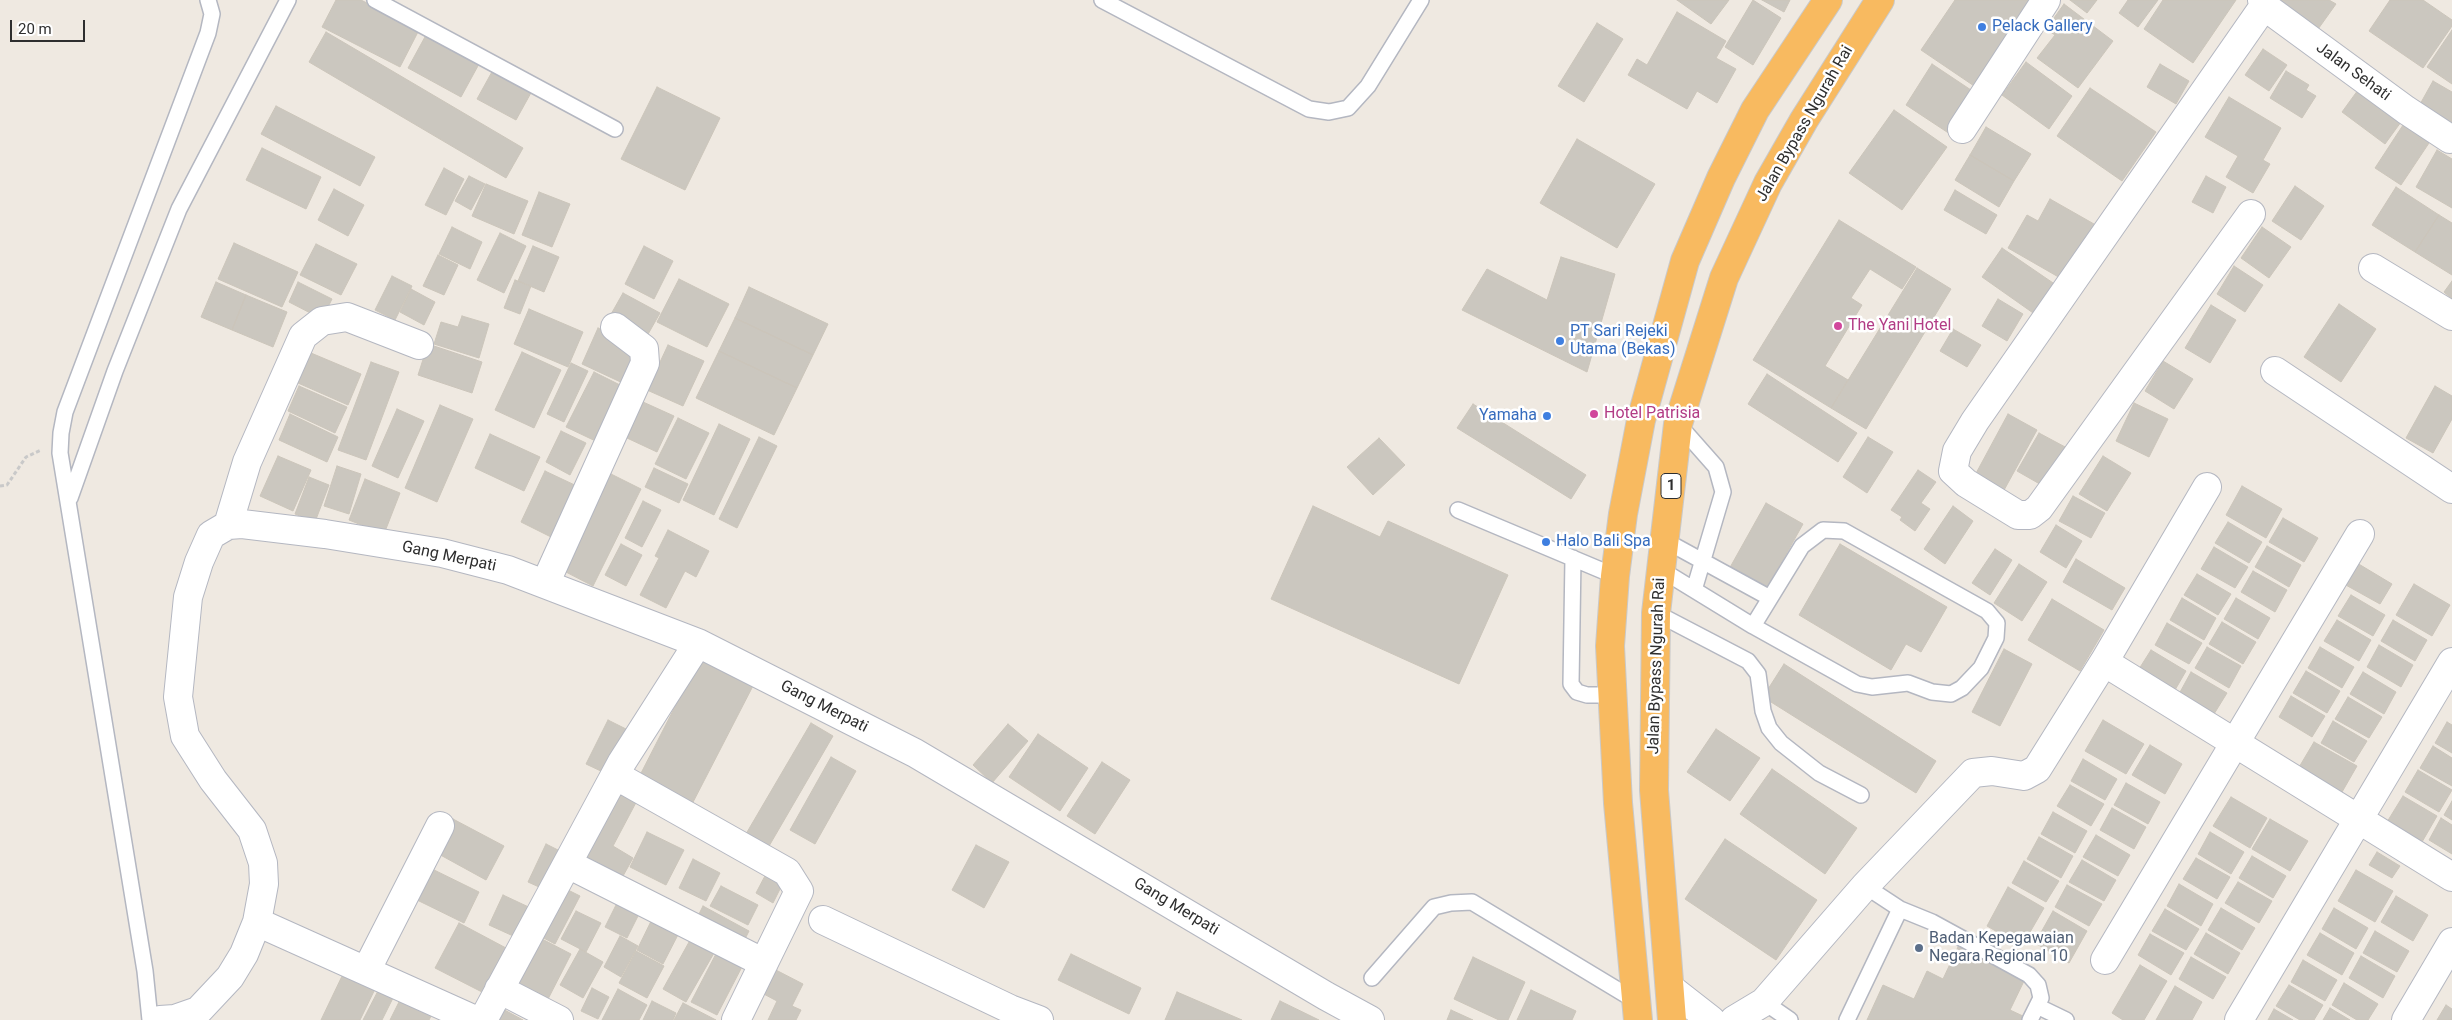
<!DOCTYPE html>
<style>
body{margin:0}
#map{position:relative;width:2452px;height:1020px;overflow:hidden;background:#efe9e1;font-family:Roboto,sans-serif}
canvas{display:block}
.scale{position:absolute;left:10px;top:20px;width:75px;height:22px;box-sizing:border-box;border:2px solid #2e2e2e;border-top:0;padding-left:6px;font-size:15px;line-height:18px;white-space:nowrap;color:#2e2e2e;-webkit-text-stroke:4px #fff;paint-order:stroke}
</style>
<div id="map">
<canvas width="2452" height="1020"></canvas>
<div class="scale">20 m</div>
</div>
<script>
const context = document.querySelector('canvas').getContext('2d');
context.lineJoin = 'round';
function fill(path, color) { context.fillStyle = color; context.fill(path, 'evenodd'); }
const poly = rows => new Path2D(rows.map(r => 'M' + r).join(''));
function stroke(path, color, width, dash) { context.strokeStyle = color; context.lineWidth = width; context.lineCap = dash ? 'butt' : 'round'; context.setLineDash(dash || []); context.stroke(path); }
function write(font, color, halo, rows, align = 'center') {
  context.font = font + ' Roboto,sans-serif'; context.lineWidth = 5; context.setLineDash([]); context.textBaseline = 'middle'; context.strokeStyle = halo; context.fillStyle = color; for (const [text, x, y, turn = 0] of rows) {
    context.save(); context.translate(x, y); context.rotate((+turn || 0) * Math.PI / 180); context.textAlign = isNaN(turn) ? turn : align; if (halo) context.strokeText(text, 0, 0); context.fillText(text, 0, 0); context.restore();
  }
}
const building = poly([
 [336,0,361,0,419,30,400,67,322,27,336,0],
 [1677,0,1729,0,1711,24,1677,0],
 [1753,0,1781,18,1753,65,1725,47,1753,0],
 [1762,0,1790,0,1784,12,1762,0],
 [1955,0,2037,0,1983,92,1921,50,1955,0],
 [2070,0,2097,0,2087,13,2070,0],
 [2128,0,2158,0,2138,27,2119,13,2128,0],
 [2163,0,2236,0,2193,63,2144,29,2163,0],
 [2281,0,2329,0,2336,4,2316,32,2278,5,2281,0],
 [2390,0,2423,0,2452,20,2452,26,2423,68,2369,31,2390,0],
 [2064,4,2113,41,2078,88,2037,58,2055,35,2046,29,2064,4],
 [1677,12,1726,41,1716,58,1736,69,1717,103,1697,91,1687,109,1628,75,1637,59,1647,65,1677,12],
 [1597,23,1623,39,1584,102,1558,86,1597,23],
 [2452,30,2452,84,2427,67,2452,30],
 [326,32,523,148,506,178,309,62,326,32],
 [426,35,479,64,461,97,408,68,426,35],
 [2263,49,2287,65,2269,91,2245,75,2263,49],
 [2026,62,2072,96,2049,129,2002,95,2026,62],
 [1932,64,1977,94,1950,134,1906,105,1932,64],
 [2160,64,2189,81,2176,104,2147,87,2160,64],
 [493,70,532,91,516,120,477,99,493,70],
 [2286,71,2309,85,2306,90,2316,96,2302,118,2270,98,2286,71],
 [2433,81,2452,92,2452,124,2419,106,2433,81],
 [657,87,720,118,685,190,621,159,657,87],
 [2090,88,2156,132,2122,181,2057,136,2090,88],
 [2358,90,2401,122,2385,144,2342,112,2358,90],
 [2229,97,2281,128,2263,160,2270,164,2253,193,2226,177,2238,156,2205,137,2229,97],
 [276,106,375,157,360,186,261,134,276,106],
 [1894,110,1947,147,1902,210,1849,173,1894,110],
 [2407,119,2433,137,2401,185,2375,168,2407,119],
 [1986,127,2031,154,2014,181,1970,155,1986,127],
 [1577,139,1655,184,1617,248,1540,203,1577,139],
 [262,148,321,177,306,209,246,180,262,148],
 [2437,150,2452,159,2452,208,2416,187,2437,150],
 [1970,155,2014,181,1999,207,1955,180,1970,155],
 [444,168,464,179,446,215,425,205,444,168],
 [469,176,485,184,471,210,455,201,469,176],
 [2206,176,2226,187,2213,213,2192,202,2206,176],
 [486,184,528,201,514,234,472,216,486,184],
 [2295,186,2324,206,2301,240,2272,221,2295,186],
 [2396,187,2439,215,2415,252,2372,225,2396,187],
 [334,189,364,205,348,236,318,220,334,189],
 [1955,190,1997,215,1986,234,1944,210,1955,190],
 [539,192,570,204,552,247,522,235,539,192],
 [2050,199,2094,224,2062,279,2008,248,2027,215,2038,221,2050,199],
 [2439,215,2452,223,2452,275,2415,252,2439,215],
 [1839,220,1916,267,1902,289,1870,269,1851,298,1862,305,1825,366,1848,380,1831,408,1753,360,1839,220],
 [452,227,482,242,470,269,439,254,452,227],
 [2262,227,2291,247,2269,278,2241,258,2262,227],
 [500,233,526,246,504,293,477,280,500,233],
 [234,243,298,272,282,307,218,279,234,243],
 [316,244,357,264,341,295,300,275,316,244],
 [533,246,559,257,544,292,518,281,533,246],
 [644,246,673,261,654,299,625,284,644,246],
 [2002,248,2056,285,2036,315,1982,277,2002,248],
 [438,255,458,265,444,295,423,286,438,255],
 [1561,257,1615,274,1587,372,1462,310,1487,269,1547,300,1561,257],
 [2234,266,2263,285,2245,312,2217,294,2234,266],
 [1917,268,1951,289,1866,429,1831,408,1917,268],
 [392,276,412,286,395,320,375,310,392,276],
 [679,279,729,304,707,347,657,322,679,279],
 [515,280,531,286,520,314,504,308,515,280],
 [2452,281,2452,299,2444,292,2452,281],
 [216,282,246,295,232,330,201,317,216,282],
 [298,282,332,299,322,319,289,302,298,282],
 [749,287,828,324,813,355,735,318,749,287],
 [411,289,435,302,424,325,400,312,411,289],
 [623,293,660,313,647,336,610,316,623,293],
 [246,295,287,312,273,347,232,330,246,295],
 [1998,299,2023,314,2007,341,1982,326,1998,299],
 [2339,304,2376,329,2341,382,2304,357,2339,304],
 [2211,305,2236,320,2210,363,2185,348,2211,305],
 [529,309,583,332,568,367,514,344,529,309],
 [462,316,489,324,479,358,434,344,441,322,458,327,462,316],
 [735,318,813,355,797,388,719,351,735,318],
 [598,328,643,350,627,385,582,364,598,328],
 [1953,329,1981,345,1967,367,1940,351,1953,329],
 [428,344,482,362,472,393,418,375,428,344],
 [668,345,704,361,683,406,647,390,668,345],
 [719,351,797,388,774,435,696,398,719,351],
 [522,352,561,370,534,428,495,410,522,352],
 [311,353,361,374,348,405,298,383,311,353],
 [2163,361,2193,379,2174,409,2145,391,2163,361],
 [371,362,399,372,366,460,338,450,371,362],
 [571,363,588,371,564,422,547,414,571,363],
 [594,372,632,391,604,445,566,427,594,372],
 [1767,374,1857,433,1838,462,1748,404,1767,374],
 [299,386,347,407,335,433,288,411,299,386],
 [2435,386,2452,396,2452,419,2433,453,2406,438,2435,386],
 [643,402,674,416,657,452,627,438,643,402],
 [2134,403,2168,419,2149,457,2116,441,2134,403],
 [1473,404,1586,475,1571,499,1457,428,1473,404],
 [440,405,473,419,437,502,405,488,440,405],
 [397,409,424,421,398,478,372,466,397,409],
 [290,414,338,437,327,462,279,440,290,414],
 [2008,414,2037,430,2003,492,1974,477,2008,414],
 [678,418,709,433,686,479,655,464,678,418],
 [719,424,750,439,714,515,683,500,719,424],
 [561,431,586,443,570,475,546,462,561,431],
 [2039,433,2067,448,2045,487,2017,471,2039,433],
 [490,434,540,457,524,491,475,468,490,434],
 [759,437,777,446,737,528,719,519,759,437],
 [1868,437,1893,452,1867,493,1843,477,1868,437],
 [1379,438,1405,465,1373,495,1347,467,1379,438],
 [278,456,311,470,293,511,260,496,278,456],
 [2103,456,2131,473,2107,511,2079,494,2103,456],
 [337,466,361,474,349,514,324,506,337,466],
 [654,468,688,484,679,503,645,487,654,468],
 [1918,470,1936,482,1921,503,1930,509,1915,531,1900,520,1902,517,1891,510,1918,470],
 [545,471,581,488,557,540,521,522,545,471],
 [611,474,641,489,593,586,564,571,611,474],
 [309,477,329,485,315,522,295,514,309,477],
 [365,479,400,493,384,534,349,520,365,479],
 [2242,486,2282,509,2266,538,2226,515,2242,486],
 [2073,496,2105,513,2091,538,2059,521,2073,496],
 [643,501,661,510,642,547,625,538,643,501],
 [1766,503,1803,524,1765,592,1728,571,1766,503],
 [1313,506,1380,537,1388,521,1508,575,1459,684,1271,599,1313,506],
 [1953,506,1973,521,1945,564,1924,549,1953,506],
 [2283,518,2318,538,2304,562,2269,542,2283,518],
 [2228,522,2262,542,2249,563,2215,543,2228,522],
 [2056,525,2082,541,2066,568,2040,552,2056,525],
 [668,530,709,551,696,577,685,571,666,608,640,595,659,558,655,556,668,530],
 [621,544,642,555,626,586,605,575,621,544],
 [1840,544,1947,607,1921,652,1906,644,1891,670,1799,615,1840,544],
 [2267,546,2301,565,2289,587,2255,567,2267,546],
 [2214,547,2248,567,2235,588,2201,569,2214,547],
 [1995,549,2012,560,1990,595,1972,583,1995,549],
 [2076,559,2125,588,2112,610,2063,582,2076,559],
 [2357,563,2392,584,2380,604,2344,584,2357,563],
 [2019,564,2047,582,2022,621,1994,603,2019,564],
 [2253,571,2287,590,2275,612,2241,592,2253,571],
 [2197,574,2231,594,2218,615,2184,595,2197,574],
 [2414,584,2450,605,2432,636,2396,615,2414,584],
 [2351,595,2385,615,2373,636,2338,616,2351,595],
 [2182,598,2216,618,2204,640,2170,620,2182,598],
 [2236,598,2270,618,2258,639,2224,619,2236,598],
 [2052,599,2104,630,2080,671,2028,640,2052,599],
 [2337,620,2371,640,2359,661,2324,641,2337,620],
 [2393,620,2427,640,2415,661,2381,641,2393,620],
 [2222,622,2256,642,2243,664,2209,644,2222,622],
 [2167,623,2202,643,2189,664,2155,645,2167,623],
 [2379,645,2413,665,2401,687,2367,667,2379,645],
 [2207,647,2241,666,2229,688,2195,668,2207,647],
 [2320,647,2354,667,2342,688,2308,668,2320,647],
 [2004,649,2032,664,2000,726,1972,712,2004,649],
 [2151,650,2186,671,2175,690,2139,669,2151,650],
 [702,654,755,682,690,808,637,781,702,654],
 [1784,664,1936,761,1916,793,1763,697,1784,664],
 [2306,671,2340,691,2327,713,2293,693,2306,671],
 [2191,672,2227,693,2214,714,2179,694,2191,672],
 [2363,672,2396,692,2384,714,2350,694,2363,672],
 [2291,696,2325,716,2312,737,2279,717,2291,696],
 [2348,697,2382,717,2369,738,2335,719,2348,697],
 [608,720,626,729,605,773,586,764,608,720],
 [2103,720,2144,744,2126,774,2085,751,2103,720],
 [2333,721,2367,741,2354,762,2321,743,2333,721],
 [2447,722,2452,725,2452,753,2435,743,2447,722],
 [811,723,833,736,765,853,743,839,811,723],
 [1008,724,1028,741,992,783,973,765,1008,724],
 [1716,729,1760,758,1730,801,1687,772,1716,729],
 [1038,734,1088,768,1060,811,1009,777,1038,734],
 [2314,742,2357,766,2338,799,2295,774,2314,742],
 [2150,745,2182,764,2165,794,2132,775,2150,745],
 [2433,746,2452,758,2452,786,2420,768,2433,746],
 [831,757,856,771,815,844,790,830,831,757],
 [2083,759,2117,779,2105,800,2071,781,2083,759],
 [1102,762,1130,780,1095,834,1067,816,1102,762],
 [1772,769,1857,828,1825,874,1740,814,1772,769],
 [2418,770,2452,790,2439,812,2405,792,2418,770],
 [616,782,640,795,613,846,633,858,623,876,578,852,616,782],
 [2126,783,2160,802,2148,824,2114,805,2126,783],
 [2070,785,2104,804,2091,826,2057,806,2070,785],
 [2403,796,2437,816,2422,842,2387,822,2403,796],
 [2231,797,2267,818,2250,848,2213,826,2231,797],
 [2452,801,2452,820,2444,815,2452,801],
 [2112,808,2146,827,2134,849,2100,830,2112,808],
 [2053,812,2087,831,2075,853,2041,834,2053,812],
 [2441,818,2452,825,2452,854,2429,840,2441,818],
 [453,819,504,846,486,880,435,852,453,819],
 [2270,819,2308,841,2290,871,2252,849,2270,819],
 [647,832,684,850,666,885,630,867,647,832],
 [2210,832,2244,852,2231,874,2198,854,2210,832],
 [2096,835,2130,855,2118,876,2083,857,2096,835],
 [2039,837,2073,856,2061,878,2027,859,2039,837],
 [1725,839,1817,900,1776,960,1685,899,1725,839],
 [546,844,566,854,548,891,528,882,546,844],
 [976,845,1009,862,984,908,952,890,976,845],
 [2377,852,2400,866,2392,878,2369,865,2377,852],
 [2252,856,2286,876,2273,898,2239,878,2252,856],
 [2196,858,2230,877,2217,899,2183,879,2196,858],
 [693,859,720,873,706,901,679,888,693,859],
 [2082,860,2116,880,2104,901,2069,882,2082,860],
 [2024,861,2059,881,2046,902,2012,883,2024,861],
 [428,867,479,892,464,923,413,898,428,867],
 [2356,870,2393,891,2375,922,2338,901,2356,870],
 [767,872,784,881,773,903,756,893,767,872],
 [2238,882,2272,901,2259,923,2225,903,2238,882],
 [2179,884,2213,904,2201,926,2167,906,2179,884],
 [2067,885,2102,904,2089,926,2055,907,2067,885],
 [721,886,758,905,748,925,710,906,721,886],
 [562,887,580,896,555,944,538,935,562,887],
 [2008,887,2044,908,2022,946,1987,926,2008,887],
 [503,895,535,910,522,940,489,925,503,895],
 [2396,896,2428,915,2413,941,2381,922,2396,896],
 [620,897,642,908,627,938,605,927,620,897],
 [703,906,749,931,740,949,694,924,703,906],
 [2221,908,2255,928,2242,950,2208,930,2221,908],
 [2334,908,2368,928,2356,949,2322,929,2334,908],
 [2165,909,2199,929,2186,950,2152,931,2165,909],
 [576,911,601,923,586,952,561,939,576,911],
 [656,911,683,925,663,964,637,950,656,911],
 [2053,911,2087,931,2069,963,2035,943,2053,911],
 [459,923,506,948,482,992,435,968,459,923],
 [2375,931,2409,951,2397,972,2363,953,2375,931],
 [694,933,718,946,686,1002,663,989,694,933],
 [2206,933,2240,953,2228,974,2194,954,2206,933],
 [2320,933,2354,953,2342,975,2307,955,2320,933],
 [2150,934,2184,953,2171,975,2138,955,2150,934],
 [620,936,638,946,621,977,604,967,620,936],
 [542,939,571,954,546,1003,517,987,542,939],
 [1958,947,2025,979,2010,1010,2025,1017,2024,1020,1867,1020,1883,985,1914,999,1927,971,1943,979,1958,947],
 [719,948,745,961,717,1015,691,1002,719,948],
 [580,949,603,962,583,998,560,985,580,949],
 [636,951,664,966,647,998,619,983,636,951],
 [1071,954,1141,988,1129,1014,1058,980,1071,954],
 [2361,956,2395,976,2383,998,2349,978,2361,956],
 [1473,957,1525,982,1508,1020,1499,1020,1454,999,1473,957],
 [2191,957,2226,977,2213,999,2179,979,2191,957],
 [2303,960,2337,980,2325,1001,2291,982,2303,960],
 [2140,965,2167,981,2144,1020,2123,1020,2112,1013,2140,965],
 [772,968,803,984,792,1006,801,1010,796,1020,768,1020,777,1001,760,992,772,968],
 [344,972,376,987,360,1020,321,1020,344,972],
 [2344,983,2378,1004,2368,1020,2357,1020,2332,1005,2344,983],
 [2289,985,2323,1005,2314,1020,2300,1020,2276,1006,2289,985],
 [2175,986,2202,1002,2192,1020,2156,1020,2175,986],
 [380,987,395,994,382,1020,363,1020,380,987],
 [592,988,609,997,598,1019,581,1011,592,988],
 [618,989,647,1005,639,1020,602,1020,618,989],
 [1531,990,1576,1011,1572,1020,1517,1020,1531,990],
 [1177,992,1242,1020,1165,1020,1177,992],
 [402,996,433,1012,429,1020,390,1020,402,996],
 [652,1001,676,1013,673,1020,643,1020,652,1001],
 [1280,1001,1319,1020,1271,1020,1280,1001],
 [683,1003,716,1020,674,1020,683,1003],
 [2446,1005,2452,1009,2452,1020,2437,1020,2446,1005],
 [499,1007,523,1020,492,1020,499,1007],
 [2330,1008,2350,1020,2323,1020,2330,1008],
 [2274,1009,2293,1020,2268,1020,2274,1009],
 [1451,1010,1473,1020,1447,1020,1451,1010]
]);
const path = poly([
 [0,486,7,485,26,457,41,450]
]);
const service = poly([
 [375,0,615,129],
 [1102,0,1309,109,1329,112,1348,108,1368,86,1421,0],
 [1678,424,1716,467,1723,492,1694,590],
 [70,498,115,371,179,209,288,0],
 [1458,510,1615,576],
 [1664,540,1770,598],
 [1573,558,1571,684,1577,692,1587,695,1613,695],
 [1660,569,1753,626,1857,684,1872,687,1908,683,1932,692,1951,694,1962,688,1981,668,1996,638,1997,623,1987,611,1844,531,1823,530,1802,546,1753,626],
 [1656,613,1748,661,1758,674,1763,711,1769,728,1781,743,1819,773,1861,795],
 [1865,886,1900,909,1932,922,2029,975,2038,985,2041,998,2030,1020],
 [1372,978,1434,907,1451,903,1472,902,1636,1001],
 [1764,1002,1790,1020],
 [2037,1006,2066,1020],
 [150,1020,145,971,60,453,61,433,65,412,208,33,212,14,208,0],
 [1847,1020,1900,909]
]);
const minor = poly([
 [2262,0,2264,6,2406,110,2450,139],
 [1962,129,2046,0],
 [2251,214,2039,508,2030,515,2018,515,1966,483,1953,471,1957,451,1975,421,2264,6],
 [2373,268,2452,316],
 [2275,371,2452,489],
 [228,525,242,524,325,534,442,553,508,570,698,643,915,753,1326,996,1370,1020],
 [545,584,645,363,644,349,615,327],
 [2104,662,2452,877],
 [615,775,787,872,799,891,736,1020],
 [568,864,764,963],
 [823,920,1010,1009,1039,1020],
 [257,922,475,1020],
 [2105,960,2360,534],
 [366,971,440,826],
 [1670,988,1711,1020],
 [499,989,559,1020],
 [160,1020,175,1019,198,1011,230,977,244,954,257,922,264,884,263,863,252,830,213,780,185,736,178,697,188,597,199,562,211,535,228,525,247,462,303,336,322,321,347,317,419,345],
 [483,1020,622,762,698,643],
 [1734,1020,1764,1002,1865,886,1973,773,1992,771,2024,776,2037,769,2104,662,2207,487],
 [2239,1020,2452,662],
 [2406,1020,2452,942]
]);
const trunk = poly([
 [1638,1020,1618,803,1610,646,1615,576,1623,514,1641,420,1685,261,1721,178,1755,110,1828,0],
 [1672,1020,1654,790,1656,613,1678,424,1724,278,1768,183,1804,120,1880,0]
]);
const markers = [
 [1982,27,5,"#3f7fe0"],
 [1838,326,5,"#d1479c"],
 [1560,341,5,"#3f7fe0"],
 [1594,414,5,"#d1479c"],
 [1547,416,5,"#3f7fe0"],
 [1546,542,5,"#3f7fe0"],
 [1919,948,5,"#5c6f8a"]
];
const shields = [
 [1671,486,20]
];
const shieldNames = [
 ["1",1671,486]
];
const shopNames = [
 ["Pelack Gallery",1992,27],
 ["PT Sari Rejeki",1570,332],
 ["Utama (Bekas)",1570,350],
 ["Yamaha",1537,416,"right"],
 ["Halo Bali Spa",1556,542]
];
const streetNames = [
 ["Jalan Sehati",2353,72,36],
 ["Jalan Bypass Ngurah Rai",1805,124,-60],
 ["Gang Merpati",449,557,12],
 ["Jalan Bypass Ngurah Rai",1657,666,-88],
 ["Gang Merpati",824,707,27],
 ["Gang Merpati",1176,907,31]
];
const hotelNames = [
 ["The Yani Hotel",1848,326],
 ["Hotel Patrisia",1604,414]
];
const serviceNames = [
 ["Badan Kepegawaian",1929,939],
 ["Negara Regional 10",1929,957]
];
fill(building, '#cbc7bf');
stroke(building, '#cbc5ba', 1);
stroke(service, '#b4b7c1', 18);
stroke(minor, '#b4b7c1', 30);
stroke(trunk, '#c9c9c9', 30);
stroke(path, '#c9c9c9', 3, [4, 2.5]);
stroke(service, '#fff', 15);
stroke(minor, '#fff', 28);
stroke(trunk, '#f8ba60', 28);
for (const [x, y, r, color] of markers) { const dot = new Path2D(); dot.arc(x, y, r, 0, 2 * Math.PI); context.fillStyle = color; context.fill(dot); stroke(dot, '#fff', 2); }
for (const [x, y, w] of shields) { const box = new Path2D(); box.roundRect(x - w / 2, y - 12.5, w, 25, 4); context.fillStyle = '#fff'; context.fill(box); stroke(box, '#2e2e2e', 1); }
write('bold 15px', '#2e2e2e', null, shieldNames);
write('16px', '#366cbe', '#fff', shopNames, 'left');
write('16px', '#2e2e2e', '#fff', streetNames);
write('16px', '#b23c85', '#fff', hotelNames, 'left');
write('16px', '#4e5e75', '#fff', serviceNames, 'left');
</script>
